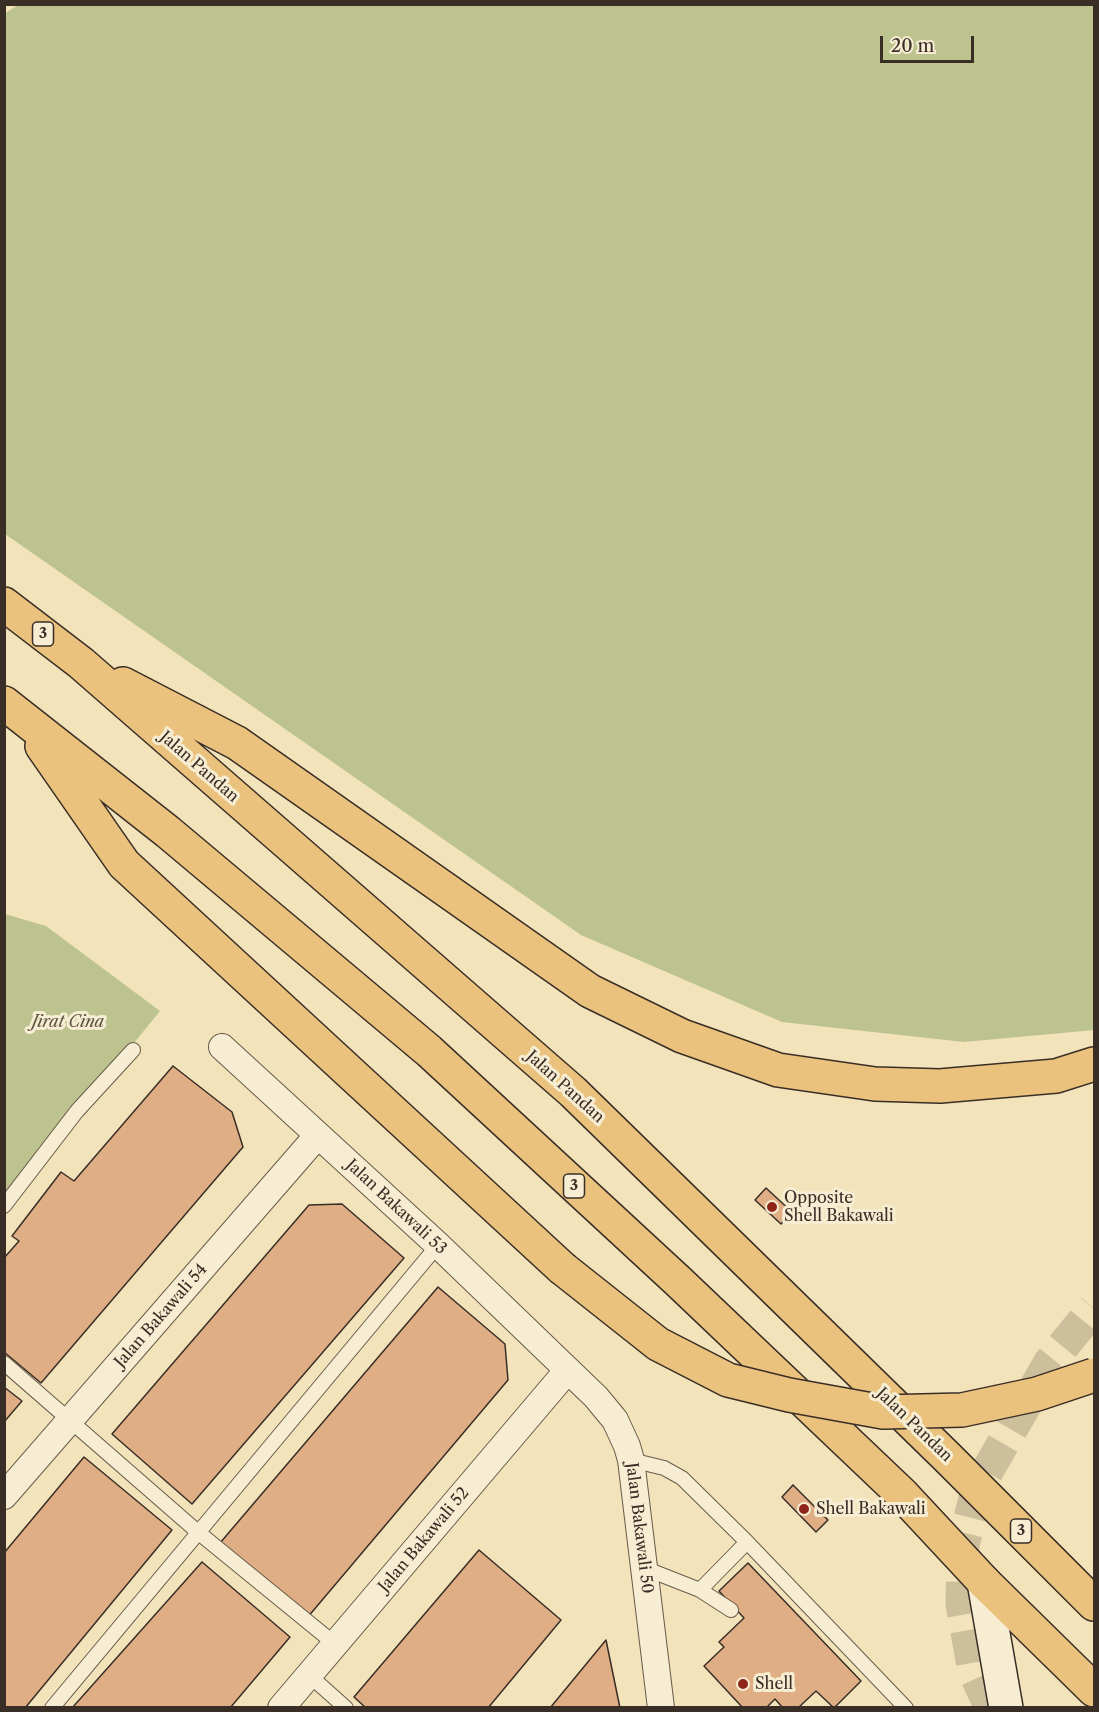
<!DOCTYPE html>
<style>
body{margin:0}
#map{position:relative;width:1099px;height:1712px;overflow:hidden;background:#f3e3ba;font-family:"Libre Caslon Text",serif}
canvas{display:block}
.frame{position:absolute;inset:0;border:6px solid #392e26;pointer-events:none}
.scale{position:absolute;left:880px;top:36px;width:94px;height:27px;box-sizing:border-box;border:3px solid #392e26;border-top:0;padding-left:8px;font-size:18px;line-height:21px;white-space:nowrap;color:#392e26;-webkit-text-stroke:4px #f7edd2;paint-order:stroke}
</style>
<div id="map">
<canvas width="1099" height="1712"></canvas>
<div class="frame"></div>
<div class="scale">20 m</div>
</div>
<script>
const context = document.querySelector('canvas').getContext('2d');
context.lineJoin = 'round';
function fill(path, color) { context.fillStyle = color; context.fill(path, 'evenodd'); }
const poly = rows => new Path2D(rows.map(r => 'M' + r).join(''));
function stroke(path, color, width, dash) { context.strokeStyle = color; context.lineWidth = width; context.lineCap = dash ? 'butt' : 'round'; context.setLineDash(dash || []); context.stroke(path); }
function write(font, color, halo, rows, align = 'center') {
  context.font = font + ' "Libre Caslon Text",serif'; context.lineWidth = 6; context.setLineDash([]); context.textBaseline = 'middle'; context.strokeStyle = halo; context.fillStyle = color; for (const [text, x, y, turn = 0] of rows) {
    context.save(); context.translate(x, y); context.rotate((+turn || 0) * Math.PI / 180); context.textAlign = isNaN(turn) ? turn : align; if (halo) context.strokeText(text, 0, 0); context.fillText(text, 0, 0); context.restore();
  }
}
const green = poly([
 [18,5,1094,5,1094,1030,964,1042,782,1022,581,935,5,534,4,14],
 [5,914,46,926,160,1011,5,1201]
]);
const building = poly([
 [173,1066,232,1112,243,1147,41,1383,4,1352,4,1258,19,1241,12,1236,61,1172,74,1181,173,1066],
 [766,1188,792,1212,781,1224,755,1200,766,1188],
 [342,1204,404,1258,192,1504,112,1434,309,1205,342,1204],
 [438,1287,505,1344,508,1380,307,1618,220,1543,438,1287],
 [4,1387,22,1401,4,1422,4,1387],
 [84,1457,172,1530,25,1708,4,1708,4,1553,84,1457],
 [793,1485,828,1520,816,1532,782,1497,793,1485],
 [479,1550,561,1620,488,1708,366,1708,354,1697,479,1550],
 [202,1562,290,1637,230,1708,72,1708,202,1562],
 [748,1563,861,1681,834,1708,816,1691,798,1708,783,1708,775,1699,766,1708,743,1708,704,1666,724,1647,719,1642,744,1618,719,1591,748,1563],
 [606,1640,620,1708,550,1708,606,1640]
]);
const highwayTunnel = poly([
 [991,1708,974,1671,962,1604,963,1545,978,1487,1050,1362,1094,1308]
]);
const lane = poly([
 [4,1206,77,1111,133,1050],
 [4,1363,199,1533,335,1644],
 [631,1460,664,1468,682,1478,747,1542,906,1708],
 [644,1568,700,1590,731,1610],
 [700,1590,747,1542],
 [309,1675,346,1708],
 [52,1708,438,1245]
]);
const street = poly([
 [222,1047,438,1245,596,1397,615,1420,627,1446,631,1460,661,1708],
 [4,1496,318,1135],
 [281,1708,567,1371]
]);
const secondary = poly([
 [984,1582,1006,1708]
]);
const highway = poly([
 [4,604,81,663,573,1092,948,1458,1094,1604],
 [123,684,237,743,590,991,682,1036,778,1070,875,1084,940,1086,1056,1076,1094,1064],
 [4,703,168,832,429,1051,678,1281,902,1494,984,1582,1094,1690],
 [42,746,124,864,562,1268]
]);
const highwayBridge = poly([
 [562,1268,658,1344,728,1380,789,1395,883,1412,962,1410,1037,1394,1094,1375]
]);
const markers = [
 [772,1207,6,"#8f2418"],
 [804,1509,6,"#8f2418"],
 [743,1684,6,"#8f2418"]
];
const shields = [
 [43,634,21],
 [574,1186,21],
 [1021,1531,21]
];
const shieldNames = [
 ["3",43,634],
 ["3",574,1186],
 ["3",1021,1531]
];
const streetNames = [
 ["Jalan Pandan",199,767,41],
 ["Jalan Pandan",565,1087,42],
 ["Jalan Bakawali 53",396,1207,43],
 ["Jalan Bakawali 54",161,1316,-49],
 ["Jalan Pandan",914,1425,44],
 ["Jalan Bakawali 50",639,1528,83],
 ["Jalan Bakawali 52",424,1540,-50]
];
const parkNames = [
 ["Jirat Cina",68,1022]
];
const poiNames = [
 ["Opposite",784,1198],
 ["Shell Bakawali",784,1216],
 ["Shell Bakawali",816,1509],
 ["Shell",755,1684]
];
fill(green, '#bdc38e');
fill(building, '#e0ae84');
stroke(building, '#392e26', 1.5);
stroke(highwayTunnel, '#cebf9c', 33, [33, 16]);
stroke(lane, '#685b4b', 16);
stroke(street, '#685b4b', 28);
stroke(secondary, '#392e26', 36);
stroke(highway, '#392e26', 36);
stroke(lane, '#f7edd2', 14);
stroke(street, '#f7edd2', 26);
stroke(secondary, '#f7edd2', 33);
stroke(highway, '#eac27d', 33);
stroke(highwayBridge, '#392e26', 36, []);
stroke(highwayBridge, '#eac27d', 33);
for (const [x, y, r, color] of markers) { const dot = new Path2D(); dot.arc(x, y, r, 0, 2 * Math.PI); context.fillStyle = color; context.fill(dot); stroke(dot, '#f7edd2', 2); }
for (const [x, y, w] of shields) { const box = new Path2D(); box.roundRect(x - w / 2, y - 12, w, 24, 4.5); context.fillStyle = '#f7edd2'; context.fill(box); stroke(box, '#392e26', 1.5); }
write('bold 15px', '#392e26', null, shieldNames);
write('16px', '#392e26', '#f7edd2', streetNames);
write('italic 16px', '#5a5340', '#f7edd2', parkNames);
write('16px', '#392e26', '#f7edd2', poiNames, 'left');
</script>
